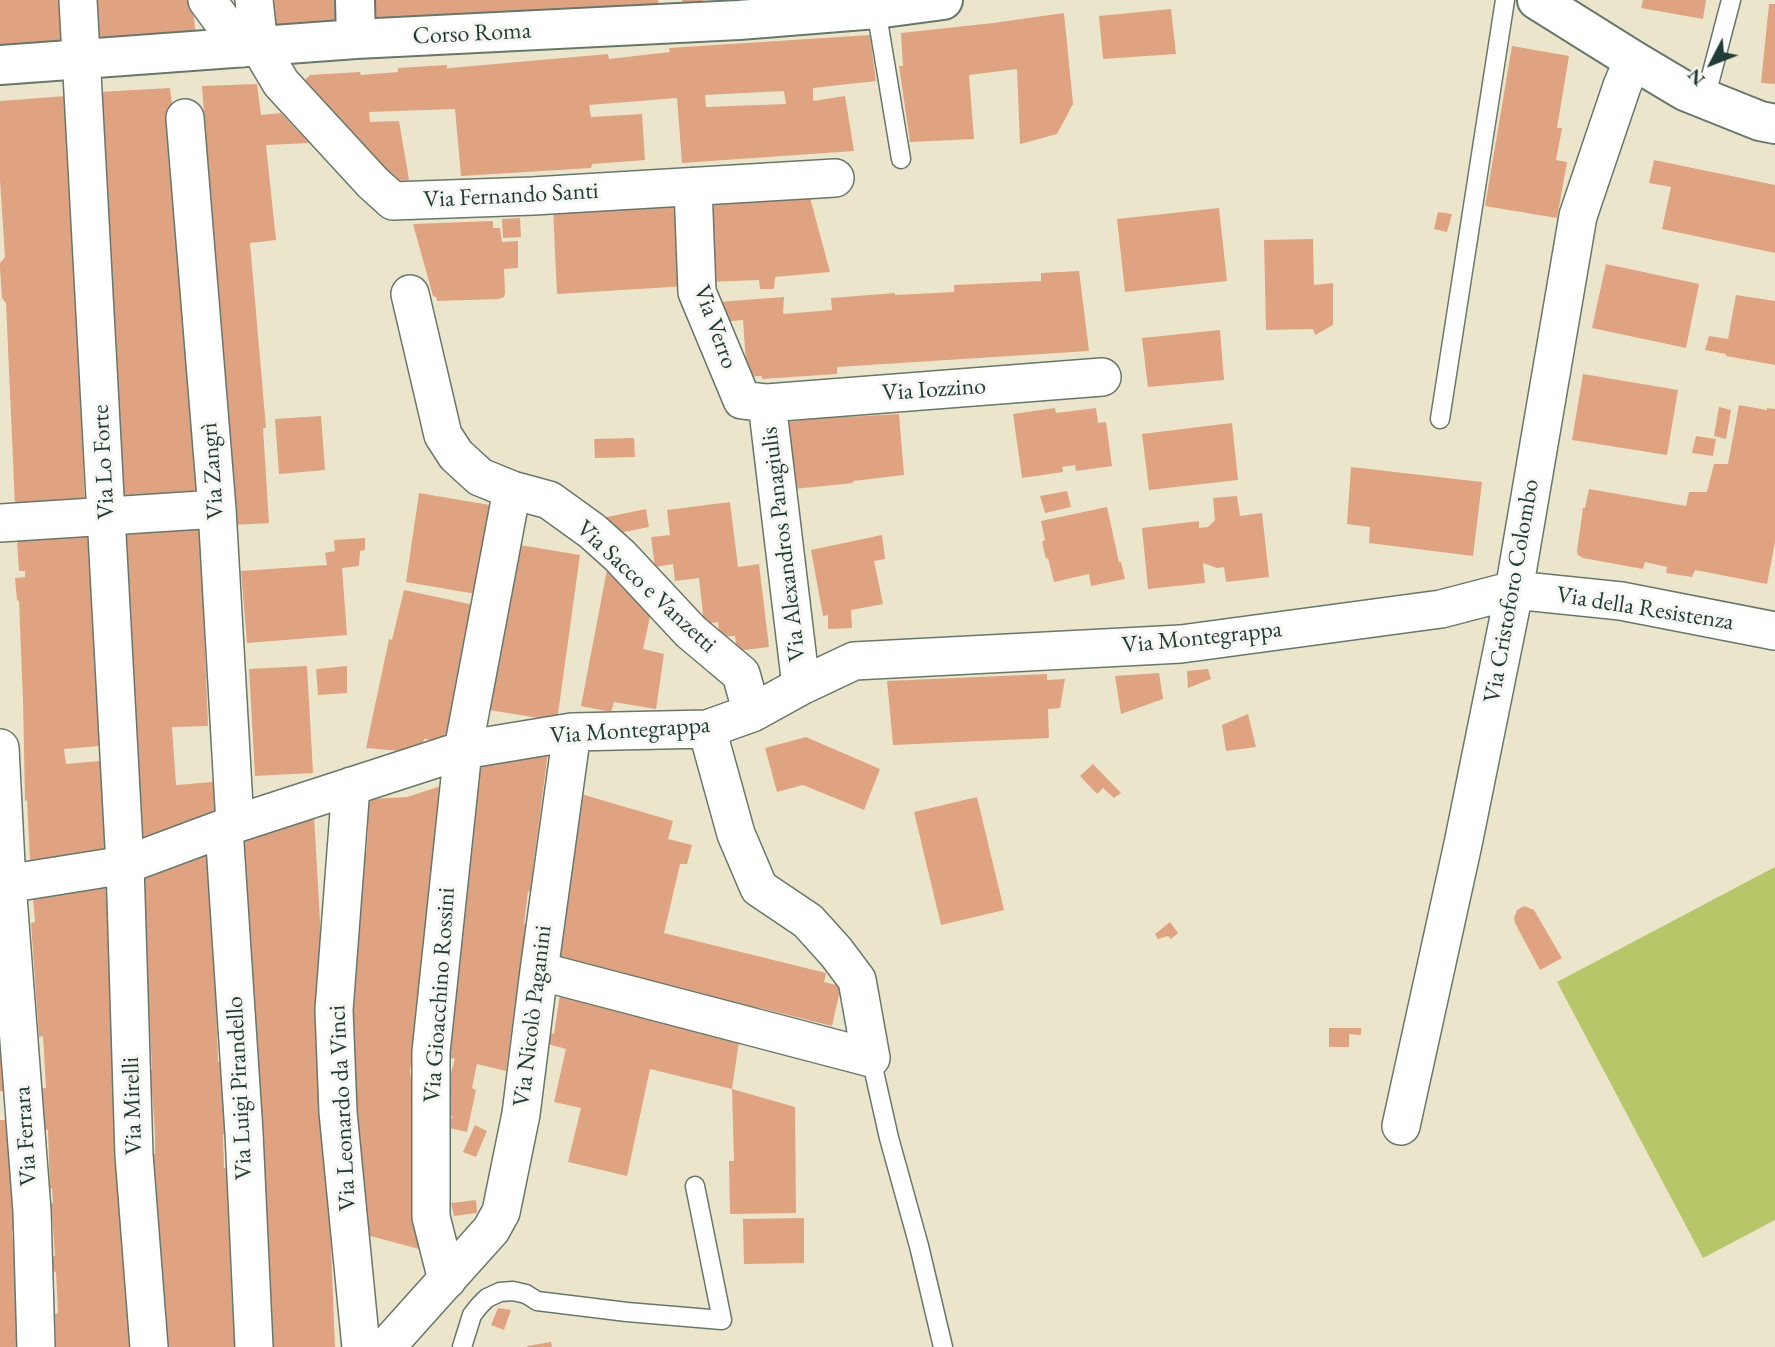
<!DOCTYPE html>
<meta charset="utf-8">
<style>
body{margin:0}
#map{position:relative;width:1775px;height:1347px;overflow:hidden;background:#ebe6cb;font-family:"EB Garamond",serif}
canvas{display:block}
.north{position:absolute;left:1677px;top:28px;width:70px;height:70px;-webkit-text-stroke:5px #f6f6f2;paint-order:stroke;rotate:228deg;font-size:19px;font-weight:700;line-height:28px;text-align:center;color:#1f3d34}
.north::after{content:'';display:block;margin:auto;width:24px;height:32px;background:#1f3d34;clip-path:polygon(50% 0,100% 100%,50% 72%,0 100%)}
</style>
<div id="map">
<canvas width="1775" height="1347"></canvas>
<div class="north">N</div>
</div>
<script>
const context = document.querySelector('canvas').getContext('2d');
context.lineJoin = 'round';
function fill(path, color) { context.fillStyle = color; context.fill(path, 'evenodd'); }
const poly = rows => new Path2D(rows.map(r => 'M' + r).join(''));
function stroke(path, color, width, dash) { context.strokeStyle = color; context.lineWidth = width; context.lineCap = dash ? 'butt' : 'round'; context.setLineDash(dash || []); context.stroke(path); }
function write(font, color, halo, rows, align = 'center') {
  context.font = font + ' "EB Garamond",serif'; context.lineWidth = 6; context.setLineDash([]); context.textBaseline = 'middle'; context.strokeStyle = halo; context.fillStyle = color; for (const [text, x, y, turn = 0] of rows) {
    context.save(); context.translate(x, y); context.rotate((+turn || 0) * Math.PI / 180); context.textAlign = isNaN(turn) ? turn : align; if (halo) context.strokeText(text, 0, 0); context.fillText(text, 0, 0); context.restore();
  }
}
const green = poly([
 [1775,867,1775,1220,1703,1258,1557,982]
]);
const building = poly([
 [0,0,66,0,68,52,0,55],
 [94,0,192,0,196,37,97,44],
 [266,0,335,0,336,28,271,32],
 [368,0,658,0,659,4,595,11,370,30],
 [682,0,703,0,703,2,683,4],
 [1643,0,1706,0,1703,19,1641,8],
 [1769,4,1775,4,1775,84,1761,83],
 [1171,9,1176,54,1103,59,1099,16],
 [1064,13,1073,104,1057,134,1020,144,1017,69,969,75,974,139,910,142,899,66,903,66,901,33,993,23],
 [870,35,876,81,813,88,813,101,845,96,854,151,682,163,677,98,589,105,591,117,642,114,645,160,592,164,591,168,461,176,455,109,369,112,370,122,399,121,409,180,384,182,299,86,310,75,360,72,361,75,398,72,398,68,447,65,447,69,450,68,608,54,609,59,670,52,669,48],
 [784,91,786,104,706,107,705,95],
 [1512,46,1569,56,1557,128,1562,128,1556,160,1567,162,1557,218,1485,206],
 [257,84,261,115,281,113,309,143,266,145,276,240,250,243,266,428,263,428,269,523,232,525,218,307,202,86],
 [170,88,174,121,192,433,194,433,196,495,122,500,98,92],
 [66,96,85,503,15,505,6,303,2,298,0,268,0,263,5,257,0,180,0,101],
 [1654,160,1775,185,1775,253,1662,229,1671,187,1649,183],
 [809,194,830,272,775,277,774,289,760,289,759,280,709,282,705,200],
 [683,200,687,286,557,294,553,209],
 [1219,208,1227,281,1125,292,1117,219],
 [1438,212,1452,214,1447,232,1434,229],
 [520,218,521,237,503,238,502,219],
 [493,221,493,228,500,228,502,242,518,241,518,268,504,269,505,293,504,297,498,299,437,301,436,297,433,296,413,224],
 [1313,239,1314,285,1333,283,1333,325,1315,335,1313,329,1266,330,1264,240],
 [1606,264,1699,284,1686,348,1592,328],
 [1079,271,1089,351,837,367,837,374,762,379,762,376,747,377,743,320,722,322,718,302,784,297,783,314,832,310,831,298,895,293,895,295,954,292,954,285,1041,281,1041,273],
 [1736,295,1775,301,1775,365,1726,356,1726,354,1705,350,1709,336,1728,339],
 [1220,330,1224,380,1148,387,1142,338],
 [1583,374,1678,390,1667,455,1572,440],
 [1739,405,1767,410,1767,408,1775,409,1775,542,1767,584,1695,570,1692,577,1666,573,1667,567,1645,562,1643,569,1583,558,1578,555,1577,551,1583,508,1585,508,1589,489,1686,506,1689,492,1707,492,1714,464,1728,464],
 [1719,407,1731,410,1726,439,1714,436],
 [1055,408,1056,413,1096,408,1098,423,1106,422,1112,466,1076,471,1075,465,1062,467,1063,472,1022,478,1013,414],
 [899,414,904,475,853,481,853,483,794,489,787,422,844,415,845,417],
 [321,416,325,470,279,474,275,419],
 [1232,423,1238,480,1149,490,1142,434],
 [1696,436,1716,439,1713,456,1692,453],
 [634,438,635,457,595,458,594,439],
 [1351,467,1482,482,1473,556,1369,543,1370,527,1347,524],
 [1067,491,1071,507,1045,513,1040,496],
 [419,493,490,505,476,594,406,582],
 [1237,496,1240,516,1262,513,1269,577,1226,582,1224,567,1217,568,1203,563,1205,583,1148,589,1142,528,1199,521,1199,528,1208,527,1215,520,1213,498],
 [730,502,738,567,759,564,769,647,737,651,735,636,720,637,718,622,704,624,699,578,675,581,673,564,655,567,651,537,670,535,667,510],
 [1107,507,1119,562,1121,562,1125,579,1091,586,1089,574,1054,582,1048,558,1046,559,1042,542,1045,540,1041,521],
 [646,509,649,527,614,534,597,519],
 [200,523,208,726,172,727,176,785,213,782,216,818,138,844,123,531],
 [87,535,93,599,100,746,64,749,66,764,100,761,108,856,30,862,27,800,25,801,23,700,19,601,17,600,15,578,25,577,25,571,19,571,17,541],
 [882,535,885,559,874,561,883,604,851,610,852,628,828,629,828,615,823,616,811,550],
 [365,538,365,550,360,551,359,566,342,568,347,635,247,643,241,571,327,565,325,553,335,551,334,540],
 [508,543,580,555,557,721,483,709],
 [609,559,653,603,643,649,664,654,656,709,614,702,611,712,581,706],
 [404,590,474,605,446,742,424,739,422,753,366,748,389,639,392,640],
 [307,666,313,773,255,776,249,669],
 [347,666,347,693,318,695,316,669],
 [1208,669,1211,679,1188,688,1187,671],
 [1159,673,1163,699,1121,714,1115,676],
 [1047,674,1047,680,1065,679,1060,708,1048,709,1049,738,893,745,887,681],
 [1248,714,1256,747,1226,751,1222,725],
 [806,737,880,769,864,810,803,785,777,792,765,748],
 [549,744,530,892,528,891,524,924,529,924,524,960,521,959,506,1071,477,1064,472,1088,476,1090,467,1132,449,1128,452,1116,442,1113,448,1083,455,1059,443,1056,476,757],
 [1093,764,1121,793,1114,798,1103,788,1097,794,1080,776],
 [444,785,417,1033,410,1071,422,1172,419,1249,363,1234,347,1057,362,853,366,854,368,829,365,828,369,799,407,797],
 [581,794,673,821,668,839,692,845,687,864,680,864,664,933,826,973,824,982,841,986,832,1026,760,1008,760,1010,553,958],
 [977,797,1004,910,941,925,914,812],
 [314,815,320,921,322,1020,335,1347,263,1347,237,837],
 [211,849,219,1004,216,1004,218,1062,221,1062,225,1134,223,1135,224,1168,226,1168,232,1302,233,1302,236,1347,162,1347,154,1213,158,1213,156,1185,153,1185,152,1154,155,1154,155,1135,152,1090,150,1089,150,1070,152,1070,150,1027,140,870],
 [108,878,135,1347,56,1347,55,1314,58,1313,56,1272,52,1271,51,1256,55,1256,52,1214,49,1214,48,1204,53,1203,52,1188,50,1189,48,1130,41,1130,40,1088,46,1088,43,1036,39,1037,31,923,35,922,32,887],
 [1524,906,1534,910,1562,958,1540,970,1515,923,1514,918,1517,910],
 [1170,922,1178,933,1171,939,1168,936,1158,939,1155,934],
 [560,994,740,1035,732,1089,650,1069,627,1176,568,1162,581,1108,554,1102,566,1049,544,1043,546,1032,554,1034],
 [1329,1028,1361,1028,1361,1035,1349,1034,1349,1047,1329,1047],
 [0,1053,2,1053,5,1091,0,1091],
 [732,1089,795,1107,796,1213,730,1214,729,1161,734,1161],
 [0,1120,7,1120,11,1193,13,1194,15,1231,12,1231,16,1278,16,1310,20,1310,20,1347,0,1347],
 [475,1125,487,1131,476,1157,463,1152],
 [476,1200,477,1213,454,1216,451,1203],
 [804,1218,804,1263,744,1264,743,1219],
 [498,1308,511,1310,504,1330,491,1325],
 [551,1342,552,1347,527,1347,527,1346]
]);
const service = poly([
 [876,9,901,159],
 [1705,99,1731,0],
 [1440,419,1505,0],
 [871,1058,889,1138,919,1246,943,1347],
 [462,1347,472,1315,479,1306,487,1298,500,1292,513,1291,526,1294,537,1301,627,1312,722,1320,695,1186]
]);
const minor = poly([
 [78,0,125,865,134,1155,149,1347],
 [207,0,242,48],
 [254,0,259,46,281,83,373,183,393,201,533,196,835,178],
 [185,118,217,509,235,824],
 [693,187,697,292,742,400,767,403,1102,377],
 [410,294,443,435,456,455,480,477,512,490,549,500,592,531,620,556,691,632,741,674,752,713],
 [767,403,801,686],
 [0,523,217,509],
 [0,748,7,884,32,1211,36,1347],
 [351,786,334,1010,338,1112,361,1347],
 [224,829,244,1133,254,1347],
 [0,885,125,865,235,824,463,750,572,732,707,729,752,713,801,686,854,661,1181,644,1441,609,1514,590,1621,601,1775,631],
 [539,971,871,1058,857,980,836,952,808,921,759,888,736,834,707,729],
 [1401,1126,1463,844,1512,602,1578,216,1622,86,1633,60],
 [447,1280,431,1217,431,1052,463,750,512,490],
 [386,1347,491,1230,501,1212,521,1114,539,971,572,732]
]);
const tertiary = poly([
 [355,0,356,39],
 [1537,0,1633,60,1685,91,1760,121,1775,124],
 [0,65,356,39,739,20,876,9,943,0]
]);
const streetNames = [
 ["Corso Roma",472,34,-3],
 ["Via Fernando Santi",511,196,-3],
 ["Via Verro",715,327,70],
 ["Via Iozzino",934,390,-4],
 ["Via Lo Forte",104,462,-93],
 ["Via Zangrì",213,471,-94],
 ["Via Alexandros Panagiulis",784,544,-97],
 ["Via Sacco e Vanzetti",646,587,43],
 ["Via Cristoforo Colombo",1512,591,-80],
 ["Via della Resistenza",1645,609,9],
 ["Via Montegrappa",1202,638,-6],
 ["Via Montegrappa",630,731,-4],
 ["Via Gioacchino Rossini",440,995,-86],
 ["Via Nicolò Paganini",533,1016,-83],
 ["Via Luigi Pirandello",240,1088,-93],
 ["Via Mirelli",133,1106,-92],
 ["Via Leonardo da Vinci",343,1108,-93],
 ["Via Ferrara",26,1136,-94]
];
fill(green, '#b7c669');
fill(building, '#e0a382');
stroke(service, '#667869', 21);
stroke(minor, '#667869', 40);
stroke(tertiary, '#667869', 42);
stroke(service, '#fff', 18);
stroke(minor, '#fff', 37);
stroke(tertiary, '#fff', 38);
write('24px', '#1f3d34', '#f6f6f2', streetNames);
</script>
